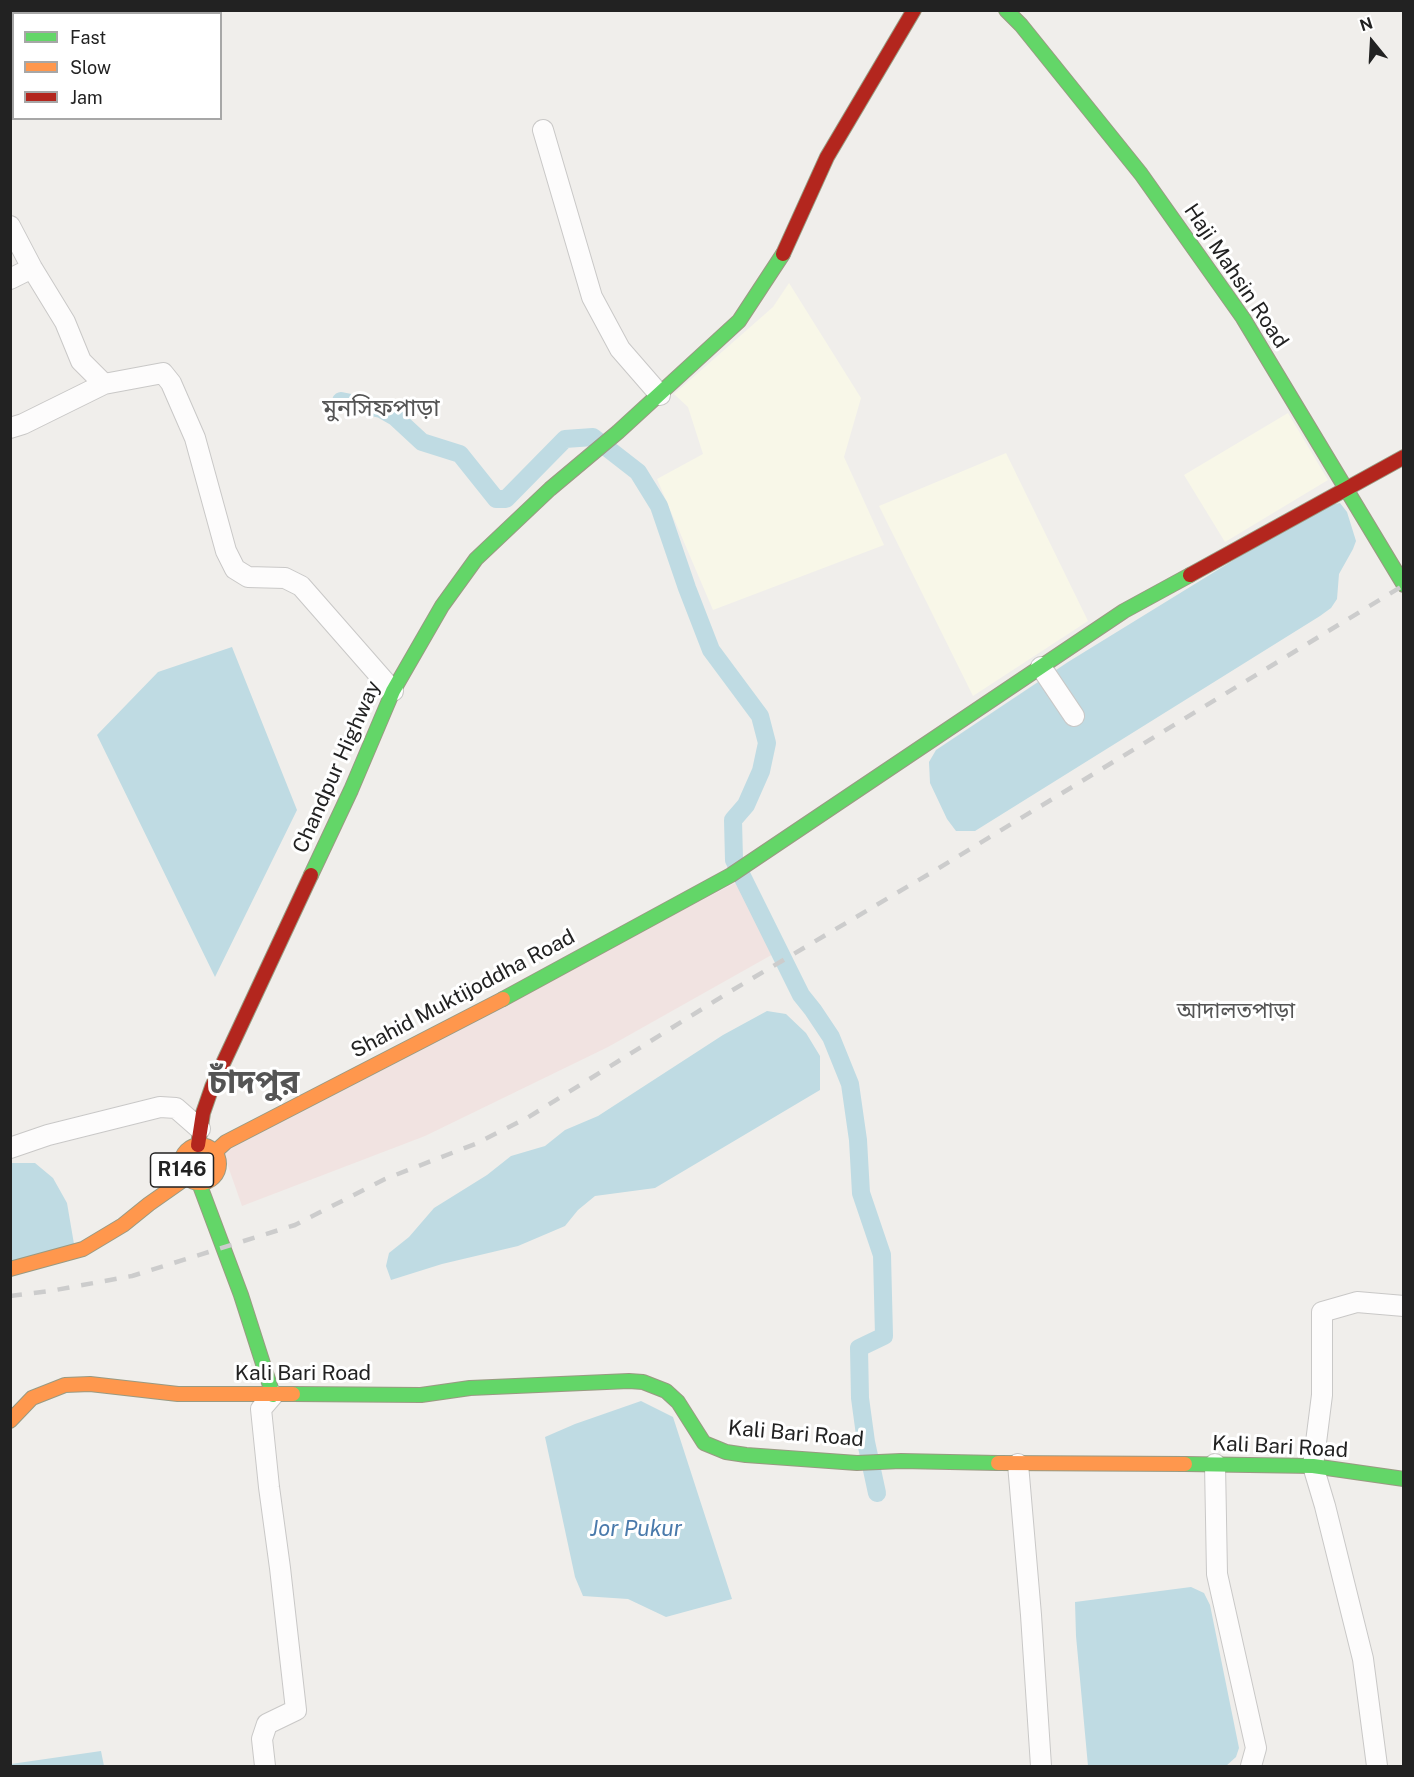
<!DOCTYPE html>
<meta charset="utf-8">
<style>
body{margin:0}
#map{position:relative;width:1414px;height:1777px;overflow:hidden;background:#f0eeeb;font-family:"Public Sans",sans-serif}
canvas{display:block}
.frame{position:absolute;inset:0;border:12px solid #222;pointer-events:none}
.legend{position:absolute;left:12px;top:12px;width:210px;height:108px;box-sizing:border-box;background:#fff;border:2px solid #a7a7a7;margin:0;padding:8px 10px;list-style:none;font-size:18px;color:#222}
.legend li{display:flex;align-items:center;gap:12px;height:30px}
.legend b{width:30px;border:2px solid #a7a7a7}
.north{position:absolute;left:1342px;top:12px;width:60px;height:60px;-webkit-text-stroke:4px #fff;paint-order:stroke;rotate:342deg;font-size:16px;font-weight:700;line-height:24px;text-align:center;color:#222}
.north::after{content:'';display:block;margin:auto;width:21px;height:27px;background:#222;clip-path:polygon(50% 0,100% 100%,50% 72%,0 100%)}
</style>
<div id="map">
<canvas width="1414" height="1777"></canvas>
<div class="frame"></div>
<ul class="legend">
<li><b style="height:8px;background:#63d668"></b>Fast</li>
<li><b style="height:8px;background:#ff974d"></b>Slow</li>
<li><b style="height:8px;background:#b3261e"></b>Jam</li>
</ul>
<div class="north">N</div>
</div>
<script>
const context = document.querySelector('canvas').getContext('2d');
context.lineJoin = 'round';
function fill(path, color) { context.fillStyle = color; context.fill(path, 'evenodd'); }
const poly = rows => new Path2D(rows.map(r => 'M' + r).join(''));
function stroke(path, color, width, dash) { context.strokeStyle = color; context.lineWidth = width; context.lineCap = dash ? 'butt' : 'round'; context.setLineDash(dash || []); context.stroke(path); }
function write(font, color, halo, rows, align = 'center') {
  context.font = font + ' "Public Sans","Noto Sans Bengali",sans-serif'; context.lineWidth = 6; context.setLineDash([]); context.textBaseline = 'middle'; context.strokeStyle = halo; context.fillStyle = color; for (const [text, x, y, turn = 0] of rows) {
    context.save(); context.translate(x, y); context.rotate((+turn || 0) * Math.PI / 180); context.textAlign = isNaN(turn) ? turn : align; if (halo) context.strokeText(text, 0, 0); context.fillText(text, 0, 0); context.restore();
  }
}
const commercial = poly([
 [739,881,775,953,608,1047,425,1136,242,1206,222,1149]
]);
const education = poly([
 [789,283,861,398,844,457,884,545,713,610,657,479,703,454,688,407,674,394,773,307],
 [1288,413,1328,480,1225,542,1184,475],
 [1006,453,1088,621,973,696,879,506]
]);
const water = poly([
 [1340,503,1347,512,1356,541,1353,549,1339,574,1337,599,1331,608,1320,616,975,831,956,831,947,819,930,783,929,762,936,750,1068,662,1320,507],
 [232,647,297,810,215,977,97,735,158,672],
 [767,1011,786,1014,806,1033,820,1056,820,1090,655,1188,595,1196,578,1210,565,1226,518,1246,442,1264,391,1280,386,1266,389,1253,409,1237,434,1208,487,1175,511,1156,545,1146,565,1130,598,1116,723,1035],
 [11,1163,35,1163,53,1178,67,1203,74,1244,11,1267],
 [641,1401,673,1417,732,1599,666,1617,628,1599,583,1596,575,1577,545,1437,575,1424],
 [1191,1587,1204,1593,1210,1605,1239,1748,1236,1757,1226,1766,1088,1766,1076,1636,1075,1602],
 [101,1751,104,1766,11,1766,11,1764]
]);
const canal = poly([
 [341,401,381,409,395,417,422,442,460,454,496,499,506,499,565,439,593,437,638,472,659,506,687,588,711,650,760,716,767,743,761,771,746,805,733,820,734,860,801,995,813,1010,831,1037,850,1084,858,1140,861,1193,882,1255,884,1336,859,1348,860,1398,866,1442,877,1493]
]);
const street = poly([
 [543,130,592,297,620,349,660,395],
 [10,226,32,268,65,322,81,361,104,384],
 [10,279,32,268],
 [10,428,23,424,104,384,163,373,171,383,195,438,226,551,235,569,248,577,285,578,301,586,393,691],
 [1041,667,1074,716],
 [10,1148,48,1135,160,1107,176,1108,200,1129],
 [1018,1464,1031,1615,1041,1766],
 [1215,1464,1217,1574,1256,1748,1251,1766],
 [265,1766,262,1739,267,1724,296,1710,280,1568,269,1487,261,1409,273,1395],
 [1377,1766,1363,1659,1325,1506,1313,1466,1322,1395,1322,1312,1357,1302,1404,1306]
]);
const fast = poly([
 [1006,10,1021,25,1141,174,1243,318,1404,585],
 [311,875,351,790,393,691,442,606,476,559,550,489,618,432,739,321,783,254],
 [503,999,731,875,1124,611,1190,575],
 [199,1183,241,1295,273,1395],
 [293,1394,421,1395,470,1388,629,1381,643,1382,666,1391,678,1402,704,1443,726,1452,746,1455,857,1463,901,1461,998,1463],
 [1185,1464,1313,1466,1404,1479]
]);
const slow = poly([
 '181 1164a19 19 0 1 1 38 0a19 19 0 1 1-38 0Z',
 [215,1152,226,1142,503,999],
 [10,1269,83,1249,123,1225,149,1204,186,1178],
 [10,1421,32,1398,65,1385,90,1384,178,1394,293,1394],
 [998,1463,1185,1464]
]);
const jam = poly([
 [783,254,827,157,914,10],
 [1190,575,1404,457],
 [198,1145,203,1113,212,1087,311,875]
]);
const rail = poly([
 [10,1296,50,1291,132,1276,295,1225,385,1179,475,1144,527,1118,731,991,939,868,1404,585]
]);
const shields = [
 [182,1170,63]
];
const shieldNames = [
 ["R146",182,1170]
];
const streetNames = [
 ["Haji Mahsin Road",1236,276,56],
 ["Chandpur Highway",337,767,-66],
 ["Shahid Muktijoddha Road",463,994,-28],
 ["Kali Bari Road",303,1374],
 ["Kali Bari Road",796,1434,5],
 ["Kali Bari Road",1280,1447,3]
];
const neighbourhoodNames = [
 ["আদালতপাড়া",1236,1011]
];
const waterNames = [
 ["Jor Pukur",636,1529]
];
const quarterNames = [
 ["মুনসিফপাড়া",381,409]
];
const townNames = [
 ["চাঁদপুর",254,1083]
];
fill(commercial, '#f1e3e1');
fill(education, '#f8f7e8');
fill(water, '#bfdbe3');
stroke(canal, '#bfdbe3', 18);
stroke(street, '#c9c8c7', 22);
stroke(fast, '#999a82', 16);
stroke(slow, '#999a82', 16);
stroke(jam, '#999a82', 16);
stroke(street, '#fdfcfc', 20);
stroke(fast, '#63d668', 14);
stroke(slow, '#ff974d', 14);
stroke(jam, '#b3261e', 14);
stroke(rail, '#ccc', 4.5, [12, 12]);
for (const [x, y, w] of shields) { const box = new Path2D(); box.roundRect(x - w / 2, y - 17, w, 34, 4.5); context.fillStyle = '#fff'; context.fill(box); stroke(box, '#222', 1.5); }
write('bold 20px', '#222', null, shieldNames);
write('21px', '#222', '#fff', streetNames);
write('22px', '#555', '#fff', neighbourhoodNames);
write('italic 22px', '#4a7aab', '#fff', waterNames);
write('24px', '#555', '#fff', quarterNames);
write('bold 33px', '#555', '#fff', townNames);
</script>
